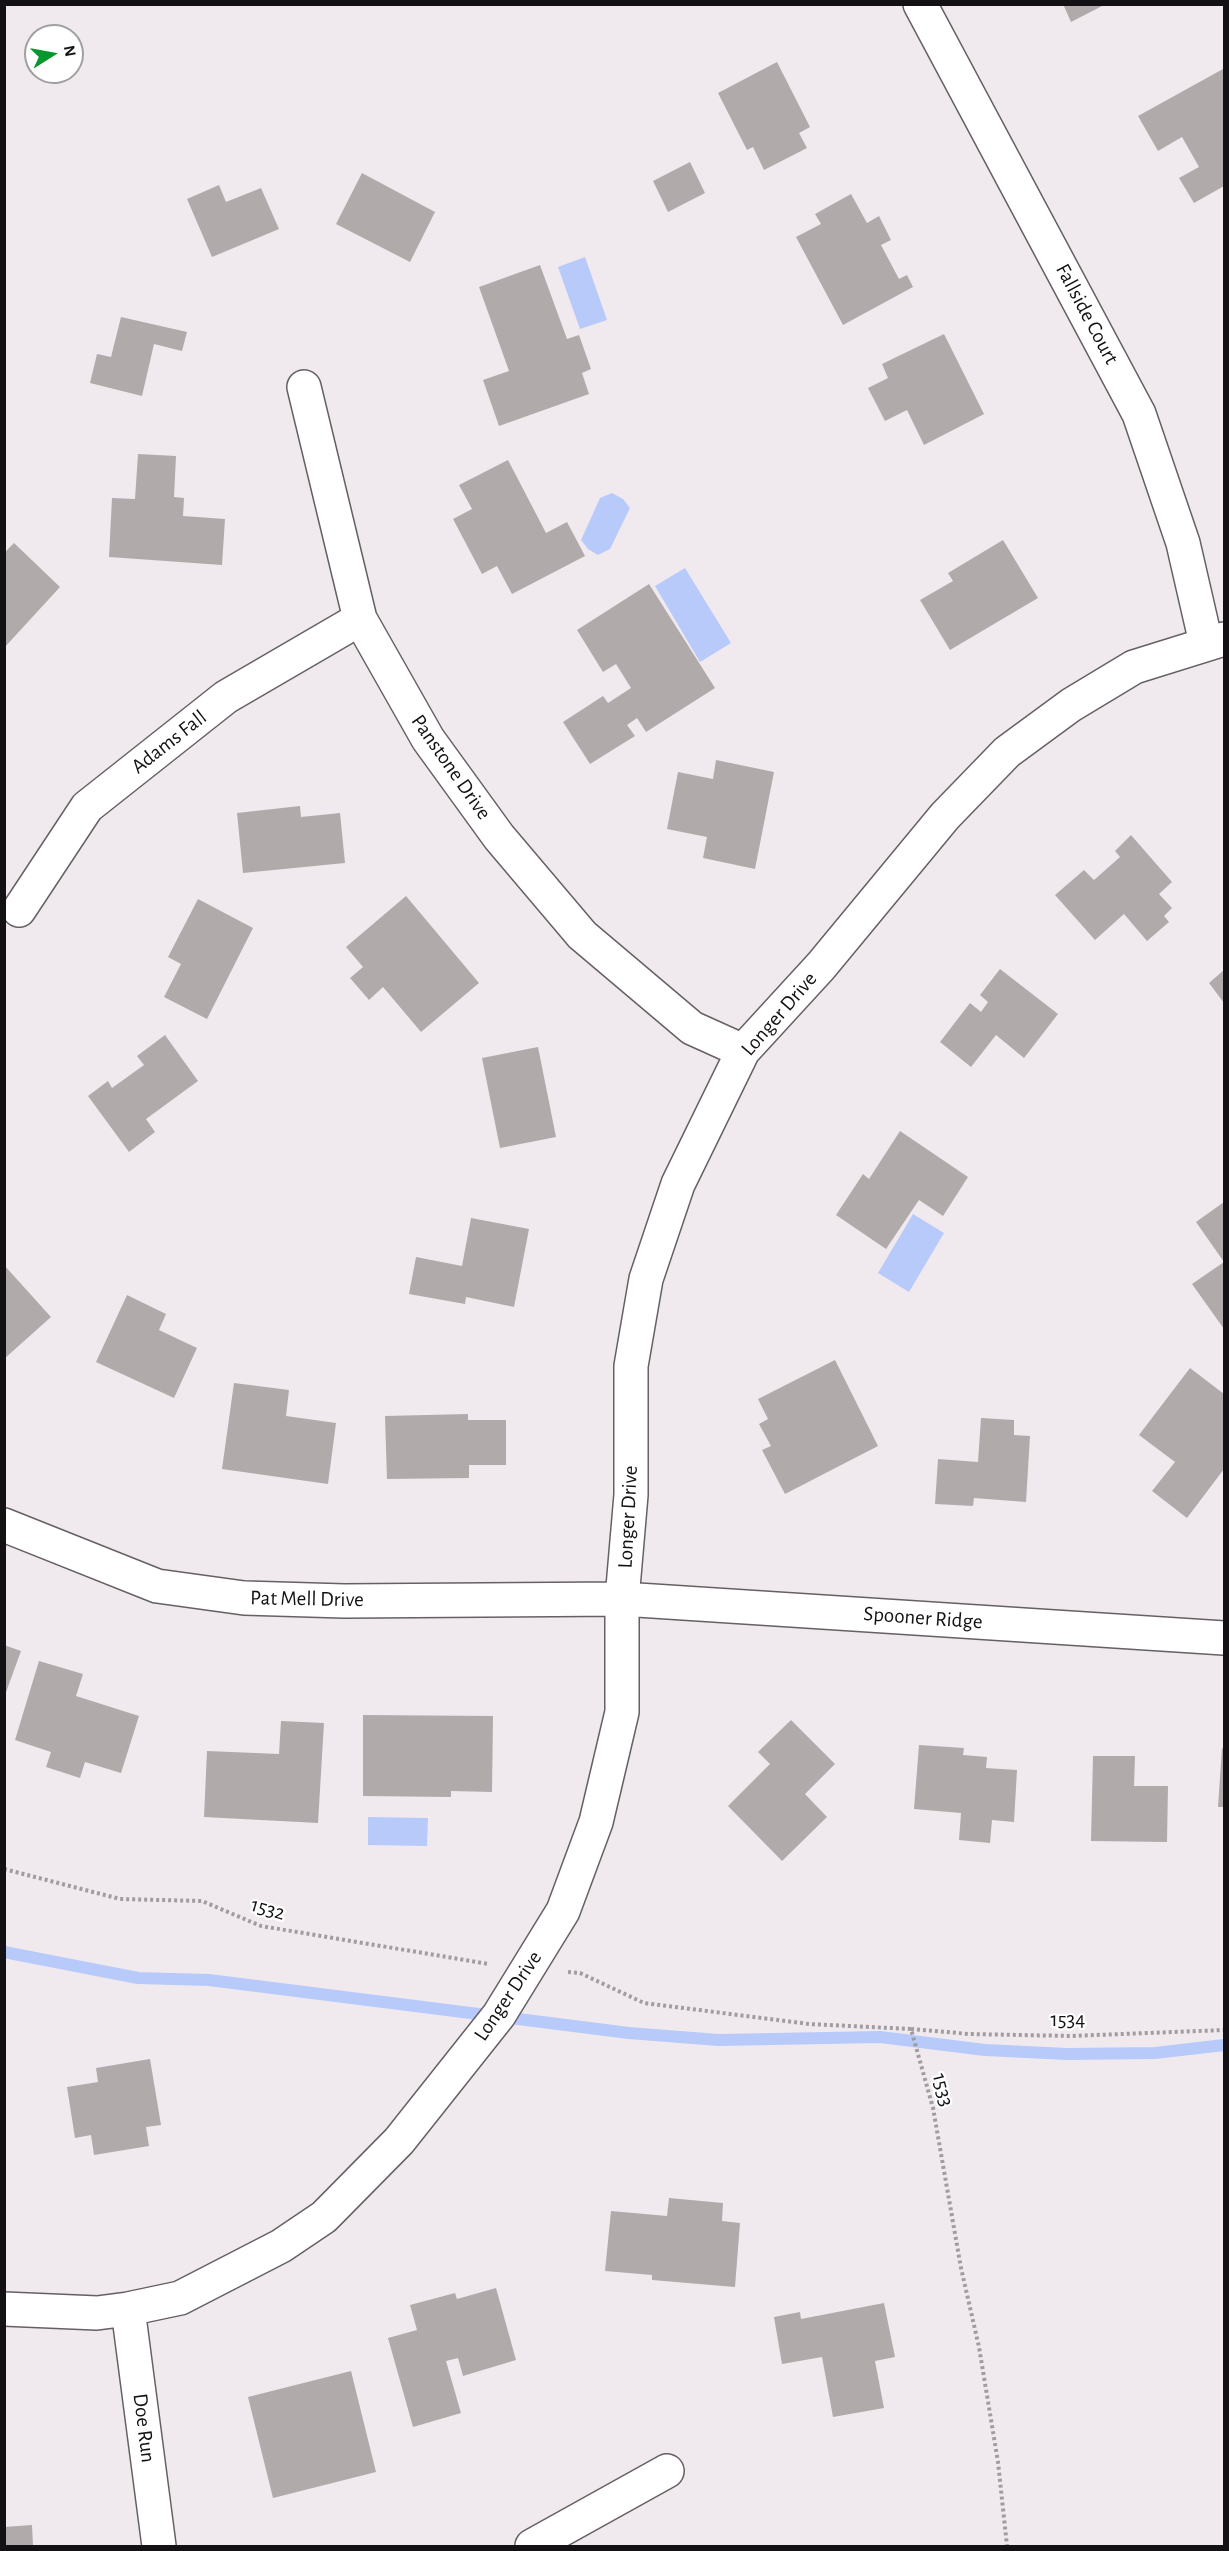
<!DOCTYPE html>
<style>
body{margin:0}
#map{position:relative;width:1229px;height:2551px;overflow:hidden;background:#f0eaee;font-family:"Alegreya Sans",sans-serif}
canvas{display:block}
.frame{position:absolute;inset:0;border:6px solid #131113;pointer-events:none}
.north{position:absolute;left:24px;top:24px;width:60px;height:60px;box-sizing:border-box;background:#fff;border:2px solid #a1a0a1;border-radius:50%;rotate:79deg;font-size:16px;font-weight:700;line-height:24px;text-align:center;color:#131113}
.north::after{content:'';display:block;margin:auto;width:21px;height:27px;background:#06982f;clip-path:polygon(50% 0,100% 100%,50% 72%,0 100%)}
</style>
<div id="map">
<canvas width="1229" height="2551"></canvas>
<div class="frame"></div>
<div class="north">N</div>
</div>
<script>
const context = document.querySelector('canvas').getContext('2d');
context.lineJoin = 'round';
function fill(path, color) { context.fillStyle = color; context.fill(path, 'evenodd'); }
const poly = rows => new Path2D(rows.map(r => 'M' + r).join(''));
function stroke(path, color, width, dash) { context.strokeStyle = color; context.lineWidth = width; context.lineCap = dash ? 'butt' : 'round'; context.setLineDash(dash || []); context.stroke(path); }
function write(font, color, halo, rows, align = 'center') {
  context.font = font + ' "Alegreya Sans",sans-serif'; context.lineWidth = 4.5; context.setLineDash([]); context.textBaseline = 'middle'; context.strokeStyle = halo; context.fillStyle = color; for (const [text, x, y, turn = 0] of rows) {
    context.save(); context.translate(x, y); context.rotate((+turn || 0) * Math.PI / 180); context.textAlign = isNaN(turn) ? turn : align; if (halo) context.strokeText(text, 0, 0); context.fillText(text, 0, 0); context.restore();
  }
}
const water = poly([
 [585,257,607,320,580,329,558,267],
 [612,493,623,499,630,508,610,549,598,555,588,549,581,540,600,498],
 [685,568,731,643,700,662,655,586],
 [913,1214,944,1233,909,1292,878,1273],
 [368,1817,428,1818,427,1846,368,1845]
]);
const stream = poly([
 [4,1952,138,1978,209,1980,629,2033,718,2040,880,2037,985,2050,1067,2054,1155,2053,1224,2045]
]);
const building = poly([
 [1063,4,1106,4,1071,22],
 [777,62,810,127,799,133,807,148,764,170,753,147,747,150,718,93],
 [1223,69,1224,186,1194,203,1179,178,1199,167,1182,137,1158,151,1138,116],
 [690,162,705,193,668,212,653,181],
 [362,173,435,212,410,262,336,224],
 [219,185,226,202,261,188,279,229,212,257,187,199],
 [851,194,867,223,879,216,891,240,881,245,899,279,907,275,913,287,843,325,796,237,821,224,815,214],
 [540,265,567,339,579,335,591,369,582,373,589,394,499,426,483,380,509,371,479,287],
 [121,317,187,332,182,351,154,344,142,396,90,383,97,354,111,357],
 [944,334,984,414,924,445,907,410,885,421,868,388,888,378,882,364],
 [138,454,176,456,174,497,184,498,183,516,225,519,222,565,109,557,112,498,135,499],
 [508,460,546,533,567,522,585,556,512,594,497,566,482,574,453,519,472,509,459,485],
 [1003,540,1038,598,950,650,920,600,953,581,948,573],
 [14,543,60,587,4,648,4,553],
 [649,584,715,688,646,732,637,718,627,725,635,736,590,764,563,722,603,696,608,703,631,688,616,664,603,672,577,630],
 [716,760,774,772,755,869,703,858,707,837,667,829,678,772,713,779],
 [300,806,301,817,340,813,345,863,243,873,237,813],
 [1131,835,1172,882,1159,894,1172,908,1164,916,1169,922,1147,941,1124,914,1095,940,1055,895,1084,870,1094,880,1120,857,1115,851],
 [406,896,479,983,421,1032,383,987,369,1000,350,978,363,967,346,947],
 [198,899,253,928,207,1019,164,997,181,964,168,957],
 [1000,969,1058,1014,1024,1058,996,1035,971,1067,940,1042,970,1003,981,1012,988,1002,980,995],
 [1224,970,1224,1003,1209,983],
 [165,1035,198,1081,146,1119,155,1132,129,1152,88,1096,108,1081,112,1088,144,1065,137,1056],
 [538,1047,556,1137,500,1148,482,1058],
 [900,1131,968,1177,943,1216,919,1200,886,1249,836,1215,863,1174,869,1179],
 [1224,1202,1224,1329,1192,1284,1224,1262,1196,1222],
 [471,1218,529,1229,514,1307,466,1297,465,1304,409,1294,416,1257,462,1266],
 [4,1265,51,1317,4,1359],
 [127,1295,166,1314,159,1330,197,1348,174,1398,96,1362],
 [835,1360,878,1446,785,1494,762,1450,771,1446,759,1424,768,1419,758,1399],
 [1190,1368,1224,1394,1224,1469,1187,1518,1152,1491,1175,1462,1139,1435],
 [234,1383,289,1390,286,1416,336,1423,328,1484,222,1469],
 [468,1414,468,1420,506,1420,506,1465,469,1465,469,1478,387,1479,385,1416],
 [981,1418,1014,1420,1014,1435,1030,1436,1026,1502,974,1498,973,1506,935,1504,938,1459,978,1462],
 [4,1645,21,1651,5,1695,4,1695],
 [39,1661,83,1674,76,1696,139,1716,121,1773,85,1762,80,1778,46,1767,51,1752,15,1740],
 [363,1715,493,1716,492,1792,451,1791,451,1797,363,1796],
 [791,1720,835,1764,805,1794,827,1817,782,1861,728,1806,770,1764,758,1752],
 [281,1721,324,1723,318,1823,204,1817,207,1751,279,1754],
 [919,1745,964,1748,963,1755,987,1757,986,1768,1017,1770,1014,1822,992,1820,990,1843,959,1840,961,1813,914,1809],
 [1222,1748,1224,1749,1224,1807,1218,1807],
 [1093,1756,1135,1756,1134,1786,1168,1786,1167,1842,1091,1841],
 [150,2059,161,2125,146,2127,149,2146,94,2155,91,2135,75,2138,67,2087,98,2082,96,2068],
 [669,2198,723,2203,722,2221,740,2223,735,2287,652,2280,652,2275,605,2271,611,2211,667,2216],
 [496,2288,516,2360,463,2376,458,2358,446,2361,461,2413,413,2427,388,2338,417,2330,410,2305,455,2293,457,2299],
 [884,2303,895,2357,875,2361,884,2408,833,2417,822,2357,782,2364,774,2317,800,2312,801,2319],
 [351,2371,376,2472,273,2498,248,2397],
 [32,2525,33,2546,4,2546,4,2527]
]);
const path = poly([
 [4,1869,120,1899,202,1901,261,1926,489,1964],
 [568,1972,580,1973,644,2003,809,2024,911,2029,933,2108,961,2268,979,2347,998,2462,1007,2546],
 [911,2029,969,2034,1071,2036,1224,2030]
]);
const street = poly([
 [920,4,1139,414,1183,543,1206,643],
 [304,387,360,619,428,739,499,837,582,935,692,1028,743,1051],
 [19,910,87,807,226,697,360,619],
 [4,1525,157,1586,244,1598,344,1601,622,1599,1224,1638],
 [4,2309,97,2313,128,2309,180,2298,281,2246,324,2217,399,2141,499,2015,563,1911,596,1822,622,1712,622,1599,631,1495,631,1366,646,1279,678,1184,743,1051,821,966,945,816,1007,752,1071,705,1134,667,1224,639],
 [128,2309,159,2546],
 [532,2546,667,2471]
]);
const streetNames = [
 ["Fallside Court",1087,314,62],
 ["Adams Fall",169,742,-38],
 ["Panstone Drive",451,767,55],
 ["Longer Drive",779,1014,-49],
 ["Longer Drive",628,1517,-87],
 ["Pat Mell Drive",307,1599,1],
 ["Spooner Ridge",923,1618,4],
 ["1532",268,1909,16],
 ["Longer Drive",508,1996,-56],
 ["1534",1068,2020],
 ["1533",943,2090,76],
 ["Doe Run",144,2428,83]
];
fill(water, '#b8cafa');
stroke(stream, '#b8cafa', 12);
fill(building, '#b1aaab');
stroke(street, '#666064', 36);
stroke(path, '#a09c9f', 4, [3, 3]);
stroke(street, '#fff', 33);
write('21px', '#131113', '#fff', streetNames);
</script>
